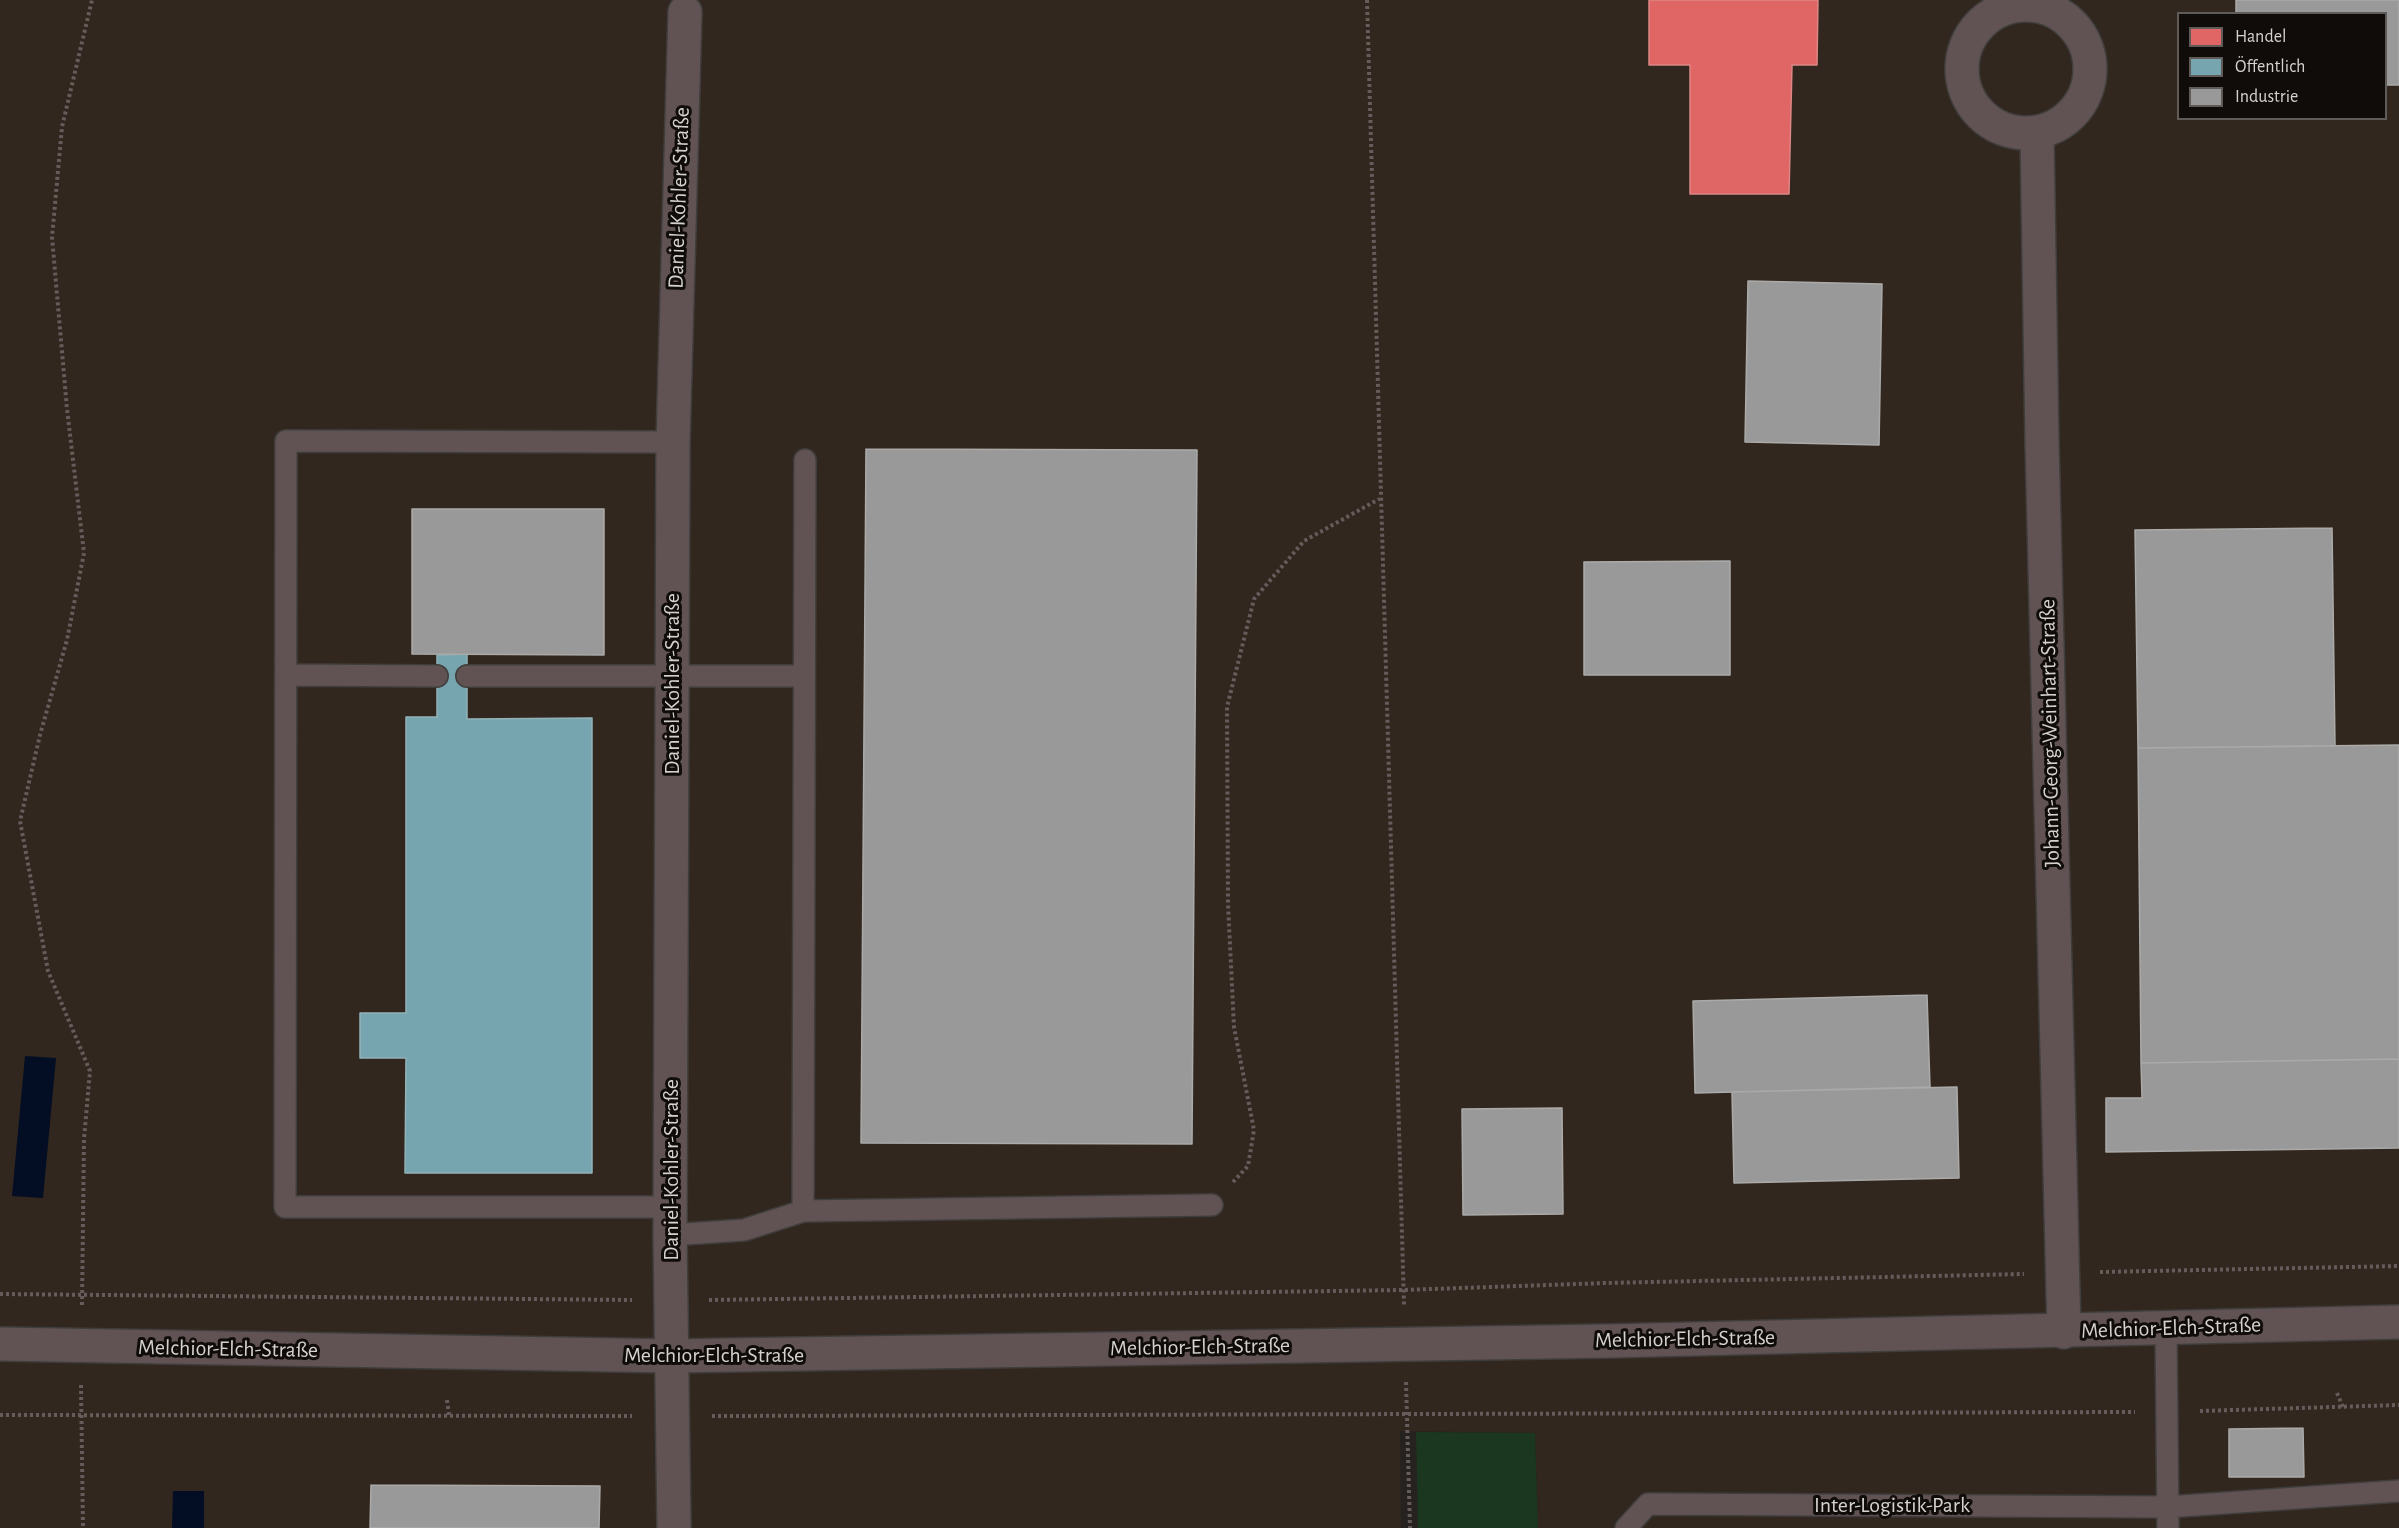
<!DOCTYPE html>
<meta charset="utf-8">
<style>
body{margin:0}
#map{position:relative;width:2399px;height:1528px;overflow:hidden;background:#252220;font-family:"Alegreya Sans",sans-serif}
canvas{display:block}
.legend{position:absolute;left:2177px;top:12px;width:210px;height:108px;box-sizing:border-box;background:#0f0c0a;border:2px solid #5e5b58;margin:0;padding:8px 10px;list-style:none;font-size:18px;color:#d5d1ce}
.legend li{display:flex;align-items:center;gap:12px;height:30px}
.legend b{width:30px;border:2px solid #5e5b58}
</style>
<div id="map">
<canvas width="2399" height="1528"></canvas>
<ul class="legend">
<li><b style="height:16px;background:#e06666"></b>Handel</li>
<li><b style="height:16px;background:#76a5af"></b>Öffentlich</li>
<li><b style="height:16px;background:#999"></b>Industrie</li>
</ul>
</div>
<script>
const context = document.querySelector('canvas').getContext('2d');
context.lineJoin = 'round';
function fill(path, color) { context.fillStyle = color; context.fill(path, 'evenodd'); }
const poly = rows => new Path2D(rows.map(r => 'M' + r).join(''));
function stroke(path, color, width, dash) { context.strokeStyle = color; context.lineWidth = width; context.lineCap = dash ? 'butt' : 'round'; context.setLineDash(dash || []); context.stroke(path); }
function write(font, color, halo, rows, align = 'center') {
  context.font = font + ' "Alegreya Sans",sans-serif'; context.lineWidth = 6; context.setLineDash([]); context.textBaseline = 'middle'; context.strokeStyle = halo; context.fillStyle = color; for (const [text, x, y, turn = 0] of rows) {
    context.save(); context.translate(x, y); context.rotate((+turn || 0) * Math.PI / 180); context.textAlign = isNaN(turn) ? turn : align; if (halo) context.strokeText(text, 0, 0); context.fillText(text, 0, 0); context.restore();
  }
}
const built = poly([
 [0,0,2399,0,2399,1528,1538,1528,1535,1433,1400,1431,1401,1528,0,1528],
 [2178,14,2386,14,2386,118,2178,118]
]);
const green = poly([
 [1416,1432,1535,1433,1538,1528,1418,1528]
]);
const water = poly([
 [25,1056,56,1058,43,1198,12,1196],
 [173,1491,204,1491,204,1528,172,1528]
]);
const shops = poly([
 [1649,0,1818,0,1817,65,1792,65,1789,194,1690,194,1690,65,1649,65,1649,0]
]);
const public = poly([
 [467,654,467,719,592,718,592,1173,405,1173,406,1058,360,1058,360,1013,406,1013,406,717,437,717,437,655,467,654]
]);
const industry = poly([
 [2236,0,2399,0,2399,85,2386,85,2386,14,2236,14,2236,0],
 [1748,281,1882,284,1879,445,1745,442,1748,281],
 [866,449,1197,450,1192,1144,861,1143,866,449],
 [412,509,604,509,604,655,412,654,412,509],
 [2332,528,2335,746,2138,748,2135,530,2332,528],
 [1730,561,1730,675,1584,675,1584,562,1730,561],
 [2399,745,2399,1059,2141,1063,2138,748,2399,745],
 [1927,995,1930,1087,1695,1093,1693,1001,1927,995],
 [2399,1059,2399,1148,2106,1152,2106,1098,2142,1098,2141,1063,2399,1059],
 [1957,1087,1959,1178,1734,1183,1732,1092,1957,1087],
 [1562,1108,1563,1214,1463,1215,1462,1109,1562,1108],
 [2303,1428,2304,1477,2229,1477,2229,1429,2303,1428],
 [371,1485,600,1486,599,1528,370,1528,371,1485]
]);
const path = poly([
 [1367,0,1404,1305],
 [1233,1182,1248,1166,1254,1130,1234,1027,1228,904,1227,707,1254,599,1304,541,1379,499],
 [2100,1272,2399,1266],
 [0,1294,632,1300],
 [709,1300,1403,1290,1606,1283,2024,1274],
 [82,1305,84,1139,90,1071,48,971,20,821,40,735,67,640,84,553,67,409,52,237,62,127,92,0],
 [1406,1382,1410,1528],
 [81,1385,83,1528],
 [2337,1393,2343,1407],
 [447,1400,449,1415],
 [2200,1411,2399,1405],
 [0,1415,632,1416],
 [712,1416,2135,1412]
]);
const lane = poly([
 [287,675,437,676],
 [467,676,804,676],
 [671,1207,285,1207,286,441,673,442],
 [803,1211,805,460],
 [670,1235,744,1230,803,1211,1212,1205],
 [2166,1328,2168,1528],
 [1626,1528,1648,1504,2167,1507,2399,1491]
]);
const street = poly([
 '1962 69a64 64 0 1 1 128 0a64 64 0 1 1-128 0Z',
 [2037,134,2042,443,2064,1332],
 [0,1344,671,1356,1609,1341,2399,1322],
 [674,1528,670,1235,673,442,685,12]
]);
const streetNames = [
 ["Daniel-Kohler-Straße",679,198,-88],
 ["Daniel-Kohler-Straße",672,684,-90],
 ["Johann-Georg-Weinhart-Straße",2050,733,-91],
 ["Daniel-Kohler-Straße",671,1170,-90],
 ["Melchior-Elch-Straße",2171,1328,-2],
 ["Melchior-Elch-Straße",1685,1339,-1],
 ["Melchior-Elch-Straße",1200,1347,-1],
 ["Melchior-Elch-Straße",228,1349,1],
 ["Melchior-Elch-Straße",714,1355],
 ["Inter-Logistik-Park",1892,1505]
];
fill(built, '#31271e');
fill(green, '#1b371f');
fill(water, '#030e24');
fill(shops, '#e06666');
stroke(shops, '#dd8685', 1.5);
fill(public, '#76a5af');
stroke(public, '#92b2b8', 1.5);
fill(industry, '#999');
stroke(industry, '#abaaa9', 1.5);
stroke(lane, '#403e3d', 24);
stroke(street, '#403e3d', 36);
stroke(path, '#665c5b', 4, [3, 3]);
stroke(lane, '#615353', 21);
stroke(street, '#615353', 33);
write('22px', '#d5d1ce', '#0f0c0a', streetNames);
</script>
